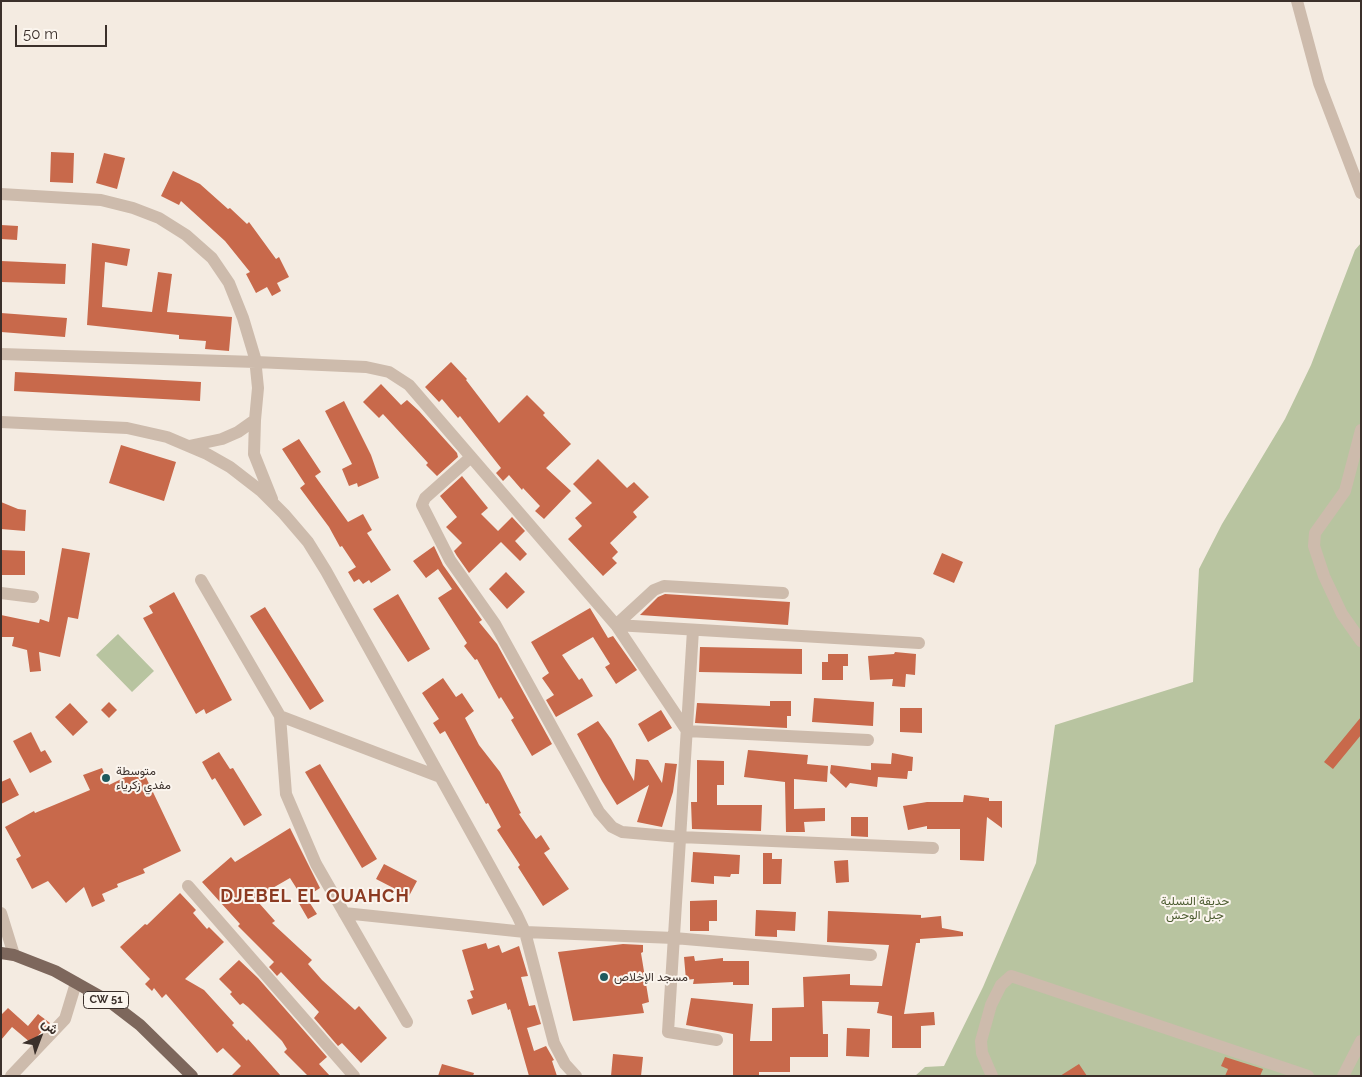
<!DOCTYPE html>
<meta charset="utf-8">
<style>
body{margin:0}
#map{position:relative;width:1362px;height:1077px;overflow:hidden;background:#f4ebe1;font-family:Raleway,Vazirmatn,sans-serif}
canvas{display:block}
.frame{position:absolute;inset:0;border:2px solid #3b302b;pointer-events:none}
.north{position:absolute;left:15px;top:1012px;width:50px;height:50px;-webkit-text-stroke:4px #fbf5ee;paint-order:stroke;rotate:43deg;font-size:14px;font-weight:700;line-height:20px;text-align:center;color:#3b302b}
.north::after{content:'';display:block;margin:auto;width:18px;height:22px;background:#3b302b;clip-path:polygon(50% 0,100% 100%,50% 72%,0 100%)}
.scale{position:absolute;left:15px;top:25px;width:92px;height:22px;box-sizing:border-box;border:2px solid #3b302b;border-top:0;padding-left:6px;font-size:15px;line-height:18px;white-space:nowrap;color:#3b302b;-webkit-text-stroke:4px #fbf5ee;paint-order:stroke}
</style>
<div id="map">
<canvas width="1362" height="1077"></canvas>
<div class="frame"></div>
<div class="north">ش</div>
<div class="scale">50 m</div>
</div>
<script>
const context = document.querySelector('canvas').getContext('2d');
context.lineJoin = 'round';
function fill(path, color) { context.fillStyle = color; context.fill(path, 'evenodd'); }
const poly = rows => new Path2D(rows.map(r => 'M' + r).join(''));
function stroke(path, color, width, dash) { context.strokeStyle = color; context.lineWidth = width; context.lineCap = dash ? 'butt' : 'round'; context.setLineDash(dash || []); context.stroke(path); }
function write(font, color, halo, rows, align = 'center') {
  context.font = font + ' Raleway,Vazirmatn,sans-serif'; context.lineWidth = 4; context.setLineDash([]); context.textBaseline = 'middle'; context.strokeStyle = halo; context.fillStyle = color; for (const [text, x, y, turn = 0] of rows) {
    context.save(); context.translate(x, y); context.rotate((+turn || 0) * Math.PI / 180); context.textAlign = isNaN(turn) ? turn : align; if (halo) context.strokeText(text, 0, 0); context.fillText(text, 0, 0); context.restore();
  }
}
const green = poly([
 [1361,243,1361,1076,915,1076,925,1067,944,1066,983,987,1036,863,1055,725,1193,682,1199,569,1222,524,1285,419,1311,365,1355,250],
 [118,634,154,671,132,692,96,655]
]);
const building = poly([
 [51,152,74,153,73,183,50,182],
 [104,153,125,158,117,189,96,183],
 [173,171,200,184,228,209,230,208,247,224,249,222,276,259,279,257,289,277,277,283,281,291,272,296,267,287,256,293,246,274,250,272,225,241,181,201,179,205,161,196],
 [1,225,18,226,17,240,1,239],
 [92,243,130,249,127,266,105,262,102,307,152,312,158,272,172,274,167,312,232,317,229,351,205,349,206,341,179,339,179,335,87,325],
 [1,261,66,264,65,284,1,282],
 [1,313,67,318,65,337,1,332],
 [451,362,467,379,466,380,499,423,527,395,545,413,543,415,571,444,546,468,571,491,544,519,535,511,540,506,523,488,522,490,509,475,503,481,496,473,501,468,460,416,458,418,442,399,439,402,425,387],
 [15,372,201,382,200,401,14,391],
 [381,384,401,405,407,400,419,411,457,453,458,457,437,476,426,465,428,463,383,414,379,418,363,402],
 [344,401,371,455,379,478,358,487,357,483,349,486,342,469,352,464,325,411],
 [299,439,321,472,315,476,348,522,363,514,372,530,367,533,391,570,371,583,369,580,363,584,359,579,354,582,348,572,356,567,342,546,340,547,329,527,300,488,305,484,282,449],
 [121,445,176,462,164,501,109,483],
 [598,459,627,488,634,482,649,497,633,512,637,517,610,543,618,552,612,558,617,563,603,576,568,539,582,526,575,518,592,503,573,484],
 [462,476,488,508,481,514,498,531,512,517,525,531,515,541,527,554,520,561,501,542,469,573,457,556,454,551,462,543,446,527,457,517,440,496],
 [1,502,18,509,26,510,25,531,1,529],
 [434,546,443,565,482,620,479,622,497,644,552,744,532,756,511,720,514,718,501,697,499,699,477,659,475,660,464,646,467,643,438,598,452,589,438,569,426,578,413,561],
 [62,548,90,553,78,619,68,617,60,657,39,652,41,671,30,672,27,650,12,646,14,637,1,637,1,615,39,623,40,619,49,622],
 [1,550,25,551,25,575,1,575],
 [942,553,963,562,954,583,933,574],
 [506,572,525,592,507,609,489,589],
 [174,592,232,700,206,714,204,709,196,714,143,618,153,613,149,606],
 [398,594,430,649,408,662,373,609],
 [665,594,790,602,788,625,640,615,658,597],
 [265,607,324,701,310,710,250,616],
 [590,608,608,638,613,636,637,670,616,684,605,667,610,664,593,637,562,655,579,680,582,678,593,696,556,717,546,700,554,695,542,678,549,673,531,642],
 [700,647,802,649,802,674,699,672],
 [895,652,916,654,915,675,906,674,905,687,892,686,893,679,870,680,868,656,894,654],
 [828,654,848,654,848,666,843,666,843,680,822,680,822,662,828,662],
 [443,678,456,697,462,693,474,711,465,718,479,745,500,772,521,813,519,814,536,839,541,835,550,849,544,853,569,889,543,906,518,867,520,865,497,830,501,827,488,803,486,804,445,731,440,734,433,723,439,719,422,693],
 [814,698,874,702,873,726,812,722],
 [770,701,791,701,791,716,787,716,787,728,695,723,697,703,770,706],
 [109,702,117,710,109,718,101,710],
 [70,703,88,722,73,736,55,717],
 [900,708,922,708,922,733,900,732],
 [661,710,672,728,648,742,638,724],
 [1361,717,1361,735,1333,769,1324,762],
 [598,721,611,739,634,781,636,759,648,760,662,783,665,763,677,764,673,792,662,827,637,822,649,785,617,805,602,781,577,734],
 [31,732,41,752,45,750,52,762,30,773,13,741],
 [748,750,808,755,807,764,828,766,827,782,794,779,794,809,825,808,825,821,804,822,805,832,786,832,785,782,744,777],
 [219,752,230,769,233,768,262,815,244,826,215,778,212,780,202,762],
 [892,753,913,757,912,771,908,771,907,779,878,777,877,787,850,783,846,788,830,773,831,765,871,770,871,763,891,764],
 [697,760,724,761,724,785,717,785,717,805,762,805,761,831,692,829,691,802,697,802],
 [320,764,377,859,362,868,305,772],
 [102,768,109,785,142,769,181,851,143,869,145,873,117,884,118,887,102,894,105,901,92,907,84,887,66,903,48,881,32,889,16,859,21,856,5,827,34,811,35,813,90,790,83,775],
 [10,778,19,795,1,804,1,782],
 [964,795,989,798,989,801,1002,801,1002,828,987,817,984,861,960,860,960,829,927,829,927,826,908,830,903,806,927,802,963,802],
 [851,817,868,817,868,837,851,836],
 [290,828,320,888,306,897,317,914,308,919,297,900,302,897,290,878,264,893,267,895,259,903,275,921,272,923,312,960,308,964,322,980,355,1010,359,1006,387,1038,361,1063,342,1043,338,1046,314,1018,319,1012,281,972,277,976,269,967,274,962,238,926,240,924,202,882,231,857,235,862],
 [693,852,740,855,739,874,731,874,730,877,714,876,714,884,691,882],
 [763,853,772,853,772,859,782,859,781,884,763,884],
 [848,860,849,882,836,883,834,861],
 [384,864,417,881,409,896,376,879],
 [180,893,196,910,193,913,207,929,209,927,224,942,185,979,204,990,234,1023,232,1025,247,1041,248,1039,281,1076,231,1076,241,1066,223,1048,217,1053,166,994,162,998,154,988,152,991,145,984,150,979,120,947,145,924,147,925],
 [717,900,717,921,709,921,709,931,690,931,690,901],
 [756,910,796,912,795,931,777,930,777,937,755,936],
 [828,911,921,915,921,918,941,916,942,928,963,932,963,936,920,939,920,943,916,943,904,1014,934,1012,935,1025,921,1026,921,1048,892,1048,892,1016,877,1013,879,1002,822,1001,823,1034,828,1034,828,1057,790,1057,790,1072,759,1072,759,1076,733,1076,733,1034,686,1025,691,998,753,1004,750,1041,772,1041,772,1008,804,1007,803,977,850,974,850,985,882,986,889,945,827,942],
 [486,943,488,949,499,945,502,953,519,946,528,976,521,977,529,1006,535,1005,541,1024,527,1028,534,1051,546,1046,554,1060,552,1061,557,1076,529,1076,510,1009,508,1010,506,1003,472,1015,467,1000,473,998,470,991,474,990,462,950],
 [623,944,643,945,643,952,641,953,649,1002,642,1004,644,1013,573,1021,558,952],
 [694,956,695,961,723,958,723,961,749,961,749,985,733,985,733,982,693,984,694,979,686,980,684,957],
 [239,960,258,978,327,1057,319,1064,330,1076,308,1076,284,1052,287,1049,282,1041,248,1007,243,1003,240,1005,230,994,232,992,219,979],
 [8,1008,28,1026,38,1014,50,1023,31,1043,12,1027,1,1040,1,1015],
 [847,1028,870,1029,869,1057,846,1056],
 [613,1054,643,1057,641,1076,611,1076],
 [1225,1057,1263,1069,1260,1076,1225,1076,1228,1069,1221,1066],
 [442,1064,474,1073,473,1076,438,1076],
 [1079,1064,1087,1076,1060,1076]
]);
const minor = poly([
 [1297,1,1319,83,1361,193],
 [1,194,101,200,133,208,159,218,186,235,212,258,229,283,243,318,255,358,258,388,255,420],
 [1,354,256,362,366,367,389,372,409,385,616,625,687,731,868,740],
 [1,422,127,428,167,437,207,454,230,467,261,491,284,514,308,542,326,571,517,915,525,932,554,1043,565,1064,576,1076],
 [1361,430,1345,491,1315,533,1314,546,1324,576,1342,614,1361,641],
 [189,446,222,439,238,432,255,420,254,454,272,499],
 [471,457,425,498,422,505,450,560,495,624,599,812,612,827,622,832,680,837,933,848],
 [201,580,280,716,286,794,316,864,407,1022],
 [1,593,33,597],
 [616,625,919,643],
 [616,625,654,590,664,586,783,593],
 [693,630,668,1032,717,1040],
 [280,716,440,777],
 [188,886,354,1076],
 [1,913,14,955],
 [344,913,525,932,674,938,871,955],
 [11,1076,65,1019,76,983],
 [992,1076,982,1053,981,1041,991,1005,1001,985,1011,976,1308,1076],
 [1343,1076,1361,1041]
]);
const major = poly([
 [1,953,14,955,55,971,110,1002,140,1025,192,1076]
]);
const markers = [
 [106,778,5,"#1f5a5e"],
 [604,977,5,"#1f5a5e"]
];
const shields = [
 [106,1000,45]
];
const shieldNames = [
 ["CW 51",106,1000]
];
const poiNames = [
 ["متوسطة",116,771],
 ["مفدي زكرياء",116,785],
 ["مسجد الإخلاص",614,977]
];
const parkNames = [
 ["حديقة التسلية",1195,901],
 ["جبل الوحش",1195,915]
];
const districtNames = [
 ["DJEBEL EL OUAHCH",315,897]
];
fill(green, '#b8c4a0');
fill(building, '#c8694b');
stroke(minor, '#cdbbac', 12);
stroke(major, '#7d675c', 12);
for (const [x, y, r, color] of markers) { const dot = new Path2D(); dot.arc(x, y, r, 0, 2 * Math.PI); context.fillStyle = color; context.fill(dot); stroke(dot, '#fbf5ee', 2); }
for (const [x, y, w] of shields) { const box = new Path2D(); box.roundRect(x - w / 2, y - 8.5, w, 17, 4); context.fillStyle = '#fbf5ee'; context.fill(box); stroke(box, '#3b302b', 1); }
write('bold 11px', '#3b302b', null, shieldNames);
write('12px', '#3b302b', '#fbf5ee', poiNames, 'left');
write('12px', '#4a5a2e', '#fbf5ee', parkNames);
context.letterSpacing = '1px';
write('bold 18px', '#8c3b22', '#fbf5ee', districtNames);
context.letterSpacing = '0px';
</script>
